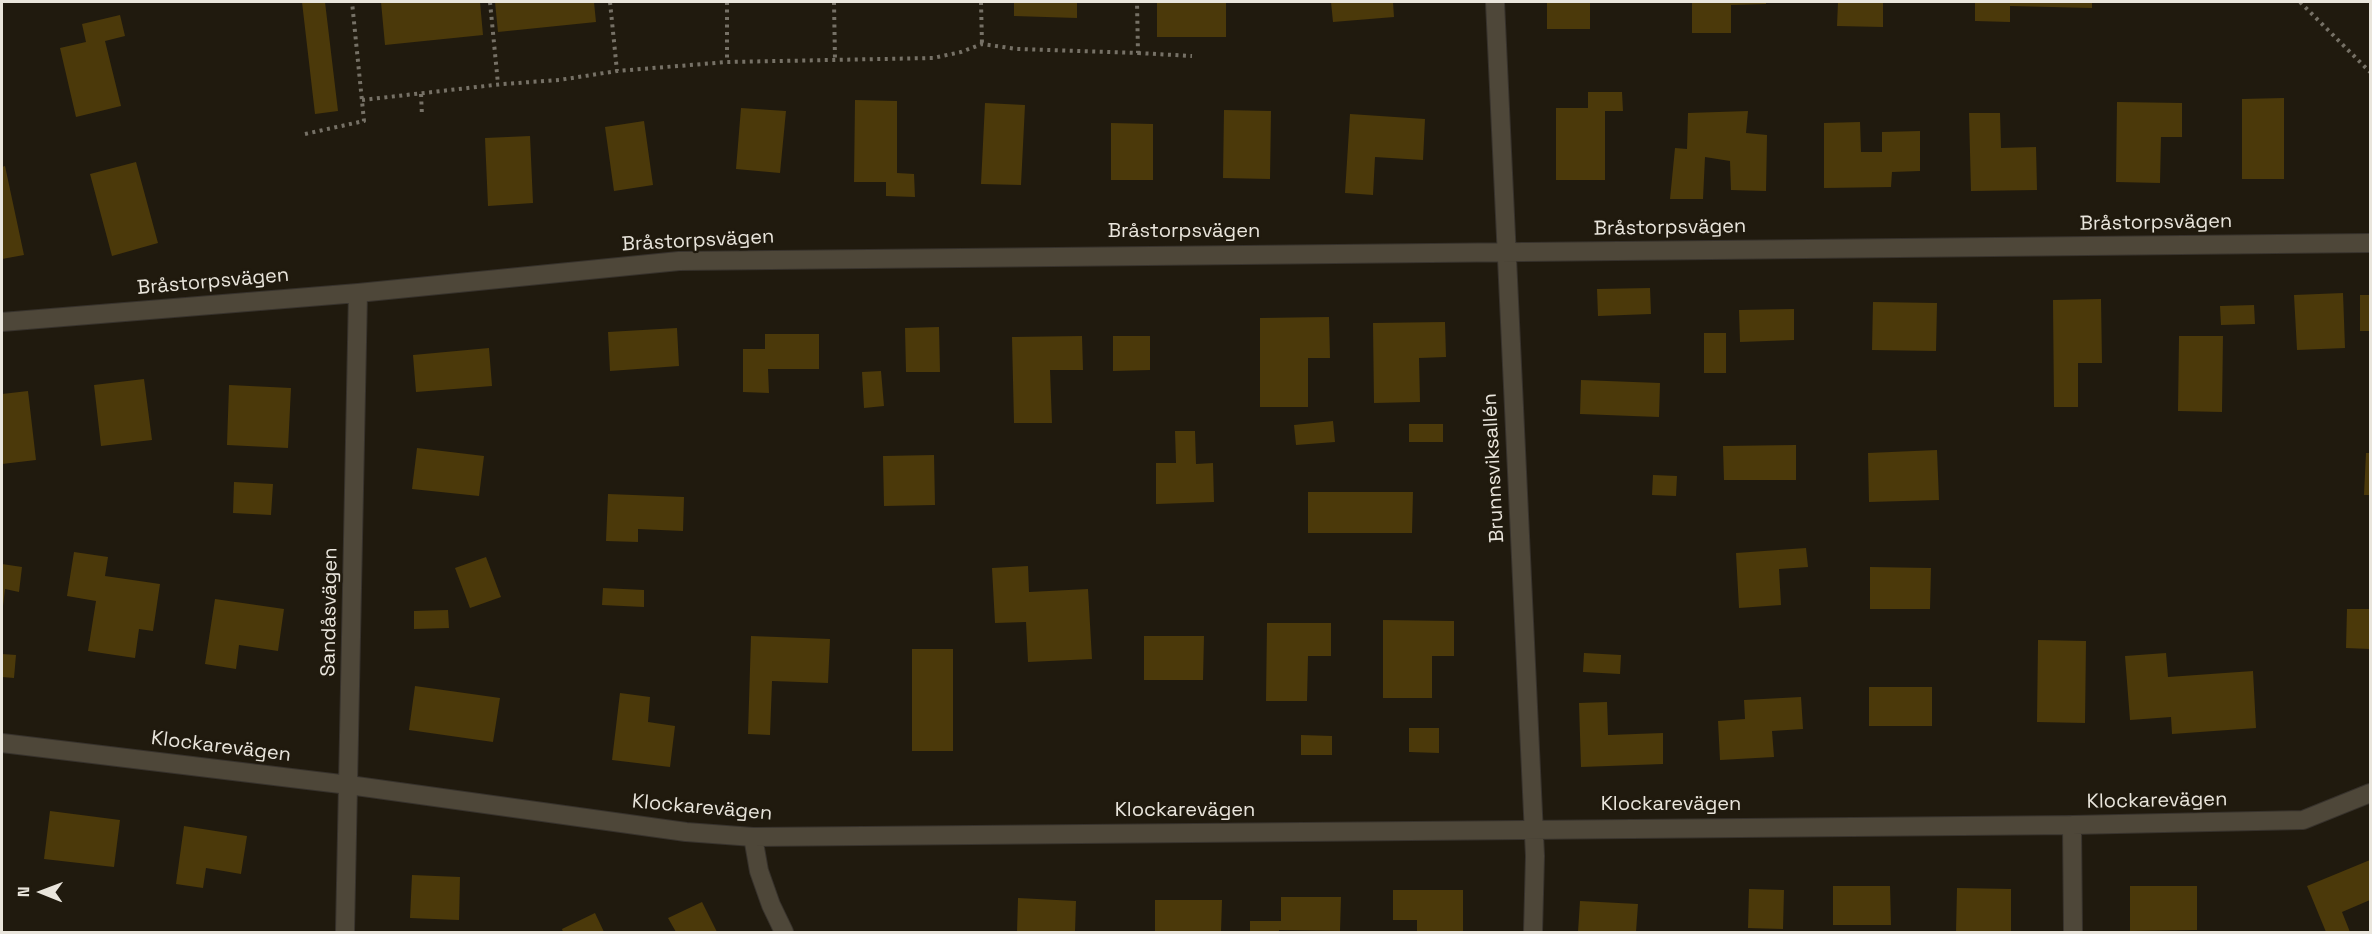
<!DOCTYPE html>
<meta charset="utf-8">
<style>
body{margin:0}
#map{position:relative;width:2372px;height:934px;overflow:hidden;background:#201a0e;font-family:"Space Grotesk",sans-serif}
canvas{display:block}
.frame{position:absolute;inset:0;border:3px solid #e9e5dc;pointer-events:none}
.north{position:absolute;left:12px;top:862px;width:60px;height:60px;-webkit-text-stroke:4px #201a0e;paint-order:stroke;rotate:271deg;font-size:16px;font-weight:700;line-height:24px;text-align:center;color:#e9e5dc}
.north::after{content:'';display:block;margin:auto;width:21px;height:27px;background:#e9e5dc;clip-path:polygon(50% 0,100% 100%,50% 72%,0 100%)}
</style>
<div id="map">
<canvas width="2372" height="934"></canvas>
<div class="frame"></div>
<div class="north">N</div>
</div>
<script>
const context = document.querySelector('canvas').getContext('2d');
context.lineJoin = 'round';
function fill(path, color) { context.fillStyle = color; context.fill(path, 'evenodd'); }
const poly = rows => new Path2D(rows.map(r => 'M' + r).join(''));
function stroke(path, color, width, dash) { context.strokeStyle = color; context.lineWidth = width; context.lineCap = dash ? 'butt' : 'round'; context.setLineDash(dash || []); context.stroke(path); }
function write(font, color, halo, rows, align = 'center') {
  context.font = font + ' "Space Grotesk",sans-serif'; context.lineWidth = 5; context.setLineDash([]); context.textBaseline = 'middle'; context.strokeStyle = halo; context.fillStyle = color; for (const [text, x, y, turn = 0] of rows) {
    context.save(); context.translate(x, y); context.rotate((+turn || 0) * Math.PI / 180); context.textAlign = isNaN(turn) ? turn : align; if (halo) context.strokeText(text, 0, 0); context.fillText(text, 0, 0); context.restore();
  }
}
const building = poly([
 [302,2,325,2,338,111,315,114],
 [381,2,480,2,483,35,385,45],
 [495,2,594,2,596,22,498,32],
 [1014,2,1077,2,1077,18,1014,16],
 [1157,2,1226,2,1226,37,1157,37],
 [1331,2,1393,2,1394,17,1333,22],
 [1547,2,1590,2,1590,29,1547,29],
 [1692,2,1766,2,1766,4,1731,5,1731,33,1692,33],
 [1838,2,1883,2,1883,27,1837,26],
 [1975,2,2092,2,2092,8,2010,6,2010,22,1975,21],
 [120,15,125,36,105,41,121,106,76,117,60,48,86,42,82,24],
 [1588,92,1622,92,1623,111,1605,111,1605,180,1556,180,1556,108,1588,108],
 [2284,98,2284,179,2242,179,2242,99],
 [855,100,897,101,897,173,914,174,915,197,886,196,886,182,854,182],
 [2117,102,2182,103,2182,137,2161,137,2160,183,2116,182],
 [985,103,1025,105,1021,185,981,184],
 [741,108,786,111,780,173,736,169],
 [1224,110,1271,111,1270,179,1223,178],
 [1748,111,1746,133,1767,135,1766,191,1731,190,1730,161,1705,157,1703,199,1670,199,1675,148,1687,149,1688,113],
 [1969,113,2000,113,2001,148,2036,147,2037,190,1971,191],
 [1350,114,1425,119,1423,160,1375,157,1373,195,1345,193],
 [644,121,653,185,614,191,605,127],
 [1860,122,1861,152,1882,152,1882,132,1920,131,1920,171,1892,172,1891,187,1824,188,1824,123],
 [1111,123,1153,124,1153,180,1111,180],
 [530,136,533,203,488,206,485,138],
 [136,162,158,243,112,256,90,174],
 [5,166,24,255,2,259,2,167],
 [1650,288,1651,314,1598,316,1597,289],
 [2343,293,2345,348,2297,350,2294,295],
 [2360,295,2370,295,2370,331,2360,331],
 [2101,299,2102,363,2078,363,2078,407,2054,407,2053,300],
 [1873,302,1937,303,1936,351,1872,350],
 [2254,305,2255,324,2221,325,2220,306],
 [1794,309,1794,340,1740,342,1739,310],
 [1329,317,1330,358,1308,358,1308,407,1260,407,1260,318],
 [1445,322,1446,357,1419,358,1420,402,1374,403,1373,323],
 [939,327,940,372,906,372,905,328],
 [677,328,679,366,610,371,608,332],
 [1704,333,1726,333,1726,373,1704,373],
 [765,334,819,334,819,369,768,369,769,393,743,392,743,349,765,349],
 [1082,336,1083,370,1050,370,1052,423,1014,423,1012,337],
 [1113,336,1150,336,1150,370,1113,371],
 [2179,336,2223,336,2222,412,2178,411],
 [489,348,492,386,416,392,413,355],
 [881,371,884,406,864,408,862,372],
 [144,379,152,440,101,446,94,385],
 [1581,380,1660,383,1659,417,1580,414],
 [229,385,291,388,288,448,227,445],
 [28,391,36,460,2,464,2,394],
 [1333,421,1335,442,1296,445,1294,425],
 [1409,424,1443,424,1443,442,1409,442],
 [1175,431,1195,431,1196,464,1213,463,1214,502,1156,504,1156,463,1176,463],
 [1796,445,1796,480,1724,480,1723,446],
 [417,448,484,456,479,496,412,489],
 [1937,450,1939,500,1869,502,1868,453],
 [2366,453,2370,453,2370,495,2364,495],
 [934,455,935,505,884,506,883,456],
 [1653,475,1677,476,1676,496,1652,495],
 [234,482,273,484,271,515,233,513],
 [1308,492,1413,492,1412,533,1308,533],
 [608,494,684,497,683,531,638,529,638,542,606,541],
 [1806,548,1808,567,1779,569,1781,605,1739,608,1736,553],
 [74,552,108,557,105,576,160,584,153,631,139,629,135,658,88,651,96,601,67,596],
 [486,557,501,597,470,608,455,568],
 [2,564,22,567,19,592,5,589,3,606],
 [1028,566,1029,592,1088,589,1092,659,1028,662,1026,622,995,623,992,568],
 [1870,567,1931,568,1930,609,1870,609],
 [603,588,644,590,644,607,602,605],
 [215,599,284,609,278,651,239,645,236,669,205,664],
 [2347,609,2370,609,2370,649,2346,648],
 [448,610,449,628,414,629,414,611],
 [1383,620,1454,621,1454,656,1432,656,1432,698,1383,698],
 [1267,623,1331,623,1331,656,1308,656,1307,701,1266,701],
 [751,636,830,639,828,683,772,681,770,735,748,734],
 [1144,636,1204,636,1203,680,1144,680],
 [2038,640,2086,641,2085,723,2037,722],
 [912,649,953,649,953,751,912,751],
 [1584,653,1621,655,1620,674,1583,672],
 [2166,653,2168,677,2253,671,2256,728,2172,734,2171,717,2130,720,2125,656],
 [2,654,16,655,14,678,2,677],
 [415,686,500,698,493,742,409,730],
 [1869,687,1932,687,1932,726,1869,726],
 [620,693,650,697,648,722,675,726,670,767,612,760],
 [1801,697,1803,729,1772,731,1774,757,1720,760,1718,721,1745,719,1744,700],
 [1607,702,1608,735,1663,733,1663,764,1581,767,1579,703],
 [1409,728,1439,728,1439,753,1409,752],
 [1301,735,1332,736,1332,755,1301,755],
 [50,811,120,820,114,867,44,859],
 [184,826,247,836,241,874,206,868,203,888,176,884],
 [2370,860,2370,900,2342,912,2350,932,2326,932,2307,886],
 [412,875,460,877,459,920,410,918],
 [1833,886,1890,886,1891,925,1833,925],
 [2130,886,2197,886,2197,930,2130,931],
 [1957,888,2011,889,2011,932,1956,932],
 [1749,889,1784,890,1783,929,1748,928],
 [1393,890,1463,890,1463,932,1417,932,1417,920,1393,920],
 [1281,897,1341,897,1340,931,1279,930,1279,932,1250,932,1250,921,1281,921],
 [1018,898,1076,901,1075,932,1017,932],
 [1155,900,1222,900,1221,932,1155,932],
 [1580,901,1638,904,1636,932,1578,932],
 [702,902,717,932,676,932,668,918],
 [595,913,604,932,563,932,562,929]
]);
const path = poly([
 [490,2,498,84],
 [610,2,617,71,727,62,933,58,961,52,982,44,1017,49,1138,53,1137,2],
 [727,2,727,62],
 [834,2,835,60],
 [981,2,982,44],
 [2300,2,2370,72],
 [1138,53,1192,56],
 [421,94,422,116],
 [362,100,503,84,559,80,617,71],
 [305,134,364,121,352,2]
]);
const minor = poly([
 [1495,2,1535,856,1533,932],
 [2,322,358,293,679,261,2370,243],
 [2,743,349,785,686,832,753,837,2072,825,2303,820,2370,793],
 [2072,825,2073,932],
 [753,837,759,871,771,905,784,932],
 [345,932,358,293]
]);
const streetNames = [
 ["Bråstorpsvägen",2156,223,-1],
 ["Bråstorpsvägen",1670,228,-1],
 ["Bråstorpsvägen",1184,232],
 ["Bråstorpsvägen",698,241,-3],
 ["Bråstorpsvägen",213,282,-5],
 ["Brunnsviksallén",1494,468,-93],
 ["Sandåsvägen",330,612,-89],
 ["Klockarevägen",221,747,7],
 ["Klockarevägen",2157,801,-1],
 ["Klockarevägen",1671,805],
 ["Klockarevägen",702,808,5],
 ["Klockarevägen",1185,811]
];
fill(building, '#4b390a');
stroke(minor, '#37322c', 20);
stroke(path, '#767166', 4, [3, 4.5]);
stroke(minor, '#4e4739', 18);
write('20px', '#e9e5dc', '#201a0e', streetNames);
</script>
